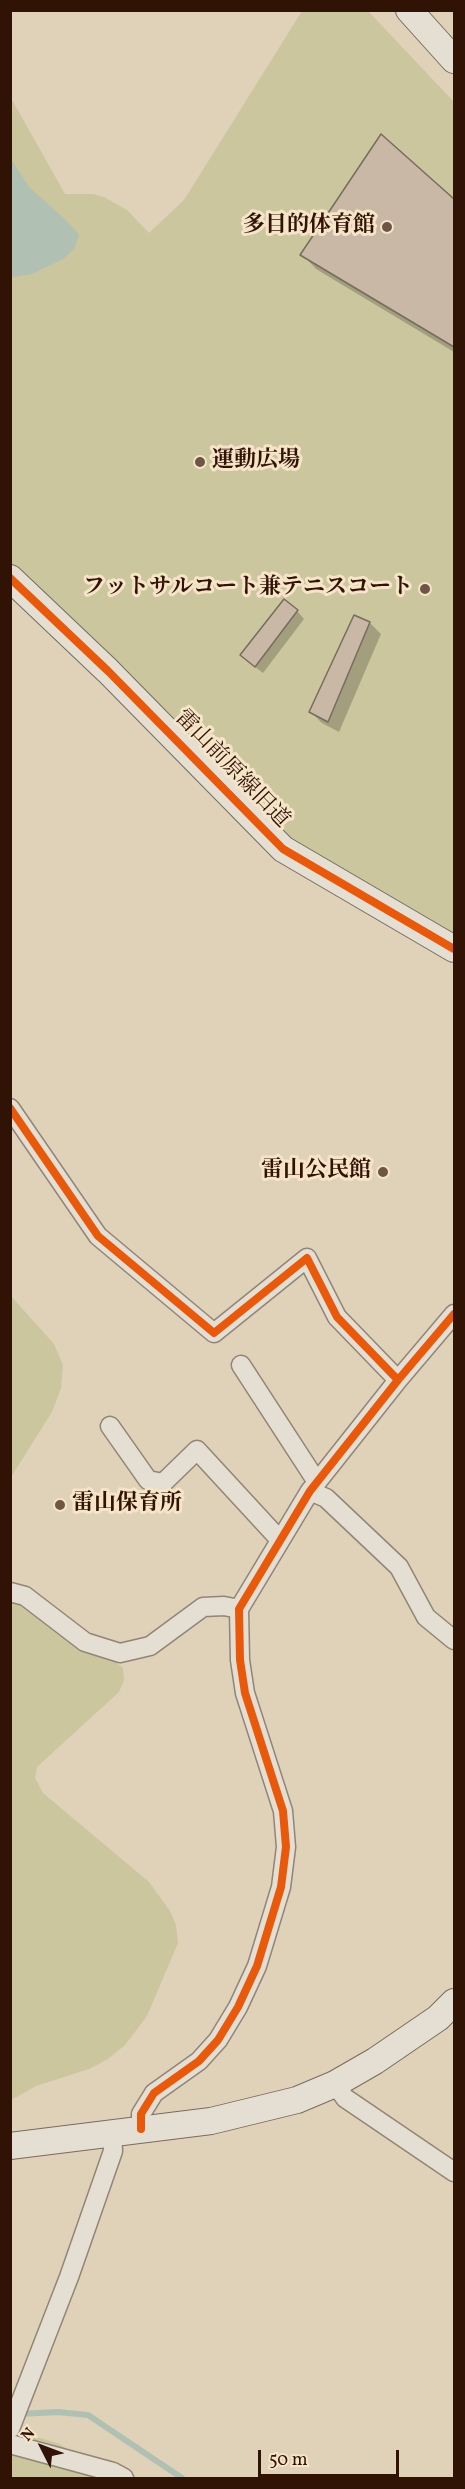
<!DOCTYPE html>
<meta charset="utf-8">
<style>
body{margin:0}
#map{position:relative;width:465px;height:2489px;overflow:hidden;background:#e0d1b9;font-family:Vollkorn,serif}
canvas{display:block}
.frame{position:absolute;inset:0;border:12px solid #311306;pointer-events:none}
.north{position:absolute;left:12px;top:2417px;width:60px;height:60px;-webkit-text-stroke:4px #f5e4c8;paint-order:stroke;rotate:312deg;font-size:16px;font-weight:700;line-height:24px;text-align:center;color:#311306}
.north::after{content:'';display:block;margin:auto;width:21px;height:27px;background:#311306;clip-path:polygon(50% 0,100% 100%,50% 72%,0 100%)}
.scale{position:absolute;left:258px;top:2450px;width:141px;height:27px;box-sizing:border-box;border:3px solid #311306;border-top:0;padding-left:8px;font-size:18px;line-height:21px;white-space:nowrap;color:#311306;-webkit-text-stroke:4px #f5e4c8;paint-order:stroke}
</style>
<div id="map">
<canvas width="465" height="2489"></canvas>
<div class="frame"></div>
<div class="north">N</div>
<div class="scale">50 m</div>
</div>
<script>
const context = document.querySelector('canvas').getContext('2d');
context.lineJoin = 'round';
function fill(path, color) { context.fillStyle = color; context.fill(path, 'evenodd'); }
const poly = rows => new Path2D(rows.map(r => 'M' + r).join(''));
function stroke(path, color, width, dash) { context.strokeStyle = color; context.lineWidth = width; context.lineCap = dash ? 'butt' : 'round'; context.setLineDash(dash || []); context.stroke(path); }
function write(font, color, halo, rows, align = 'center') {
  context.font = font + ' Vollkorn,"Noto Serif JP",serif'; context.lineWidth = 6; context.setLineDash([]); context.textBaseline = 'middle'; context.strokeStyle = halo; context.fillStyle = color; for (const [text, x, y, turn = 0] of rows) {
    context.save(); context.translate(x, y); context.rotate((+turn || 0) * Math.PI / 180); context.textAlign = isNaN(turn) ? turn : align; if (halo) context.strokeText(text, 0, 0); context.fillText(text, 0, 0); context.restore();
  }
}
const green = poly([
 [302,11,368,11,454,102,454,943,285,843,11,571,11,98,65,194,93,194,104,197,127,210,149,233,184,200],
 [11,1296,54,1344,63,1365,61,1388,52,1412,11,1477],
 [10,1601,21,1604,40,1617,80,1650,113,1660,123,1668,124,1680,119,1692,37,1767,35,1778,43,1793,149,1882,170,1911,176,1925,178,1943,147,2016,125,2045,108,2059,89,2069,36,2086,11,2100],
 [27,2434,60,2444,105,2478,11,2478,10,2439]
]);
const water = poly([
 [11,159,29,187,68,222,79,235,74,249,63,259,32,274,12,277]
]);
const shadow = poly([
 [381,136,454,201,454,352,316,269,302,254],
 [297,611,304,619,263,673,250,663],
 [370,623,381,634,339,732,322,723,311,712]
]);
const stream = poly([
 [19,2414,58,2412,88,2415,182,2478]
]);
const building = poly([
 [381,134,454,199,454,347,300,255,381,134],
 [284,599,298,610,255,667,240,655,284,599],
 [354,615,370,622,328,722,309,712,354,615]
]);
const street = poly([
 [10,1108,98,1236,214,1333,307,1258,337,1317,398,1380],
 [241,1365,317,1482],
 [110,1426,148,1480,163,1483,197,1450,279,1539],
 [310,1491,326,1498,399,1567,426,1617,454,1640],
 [10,1592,25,1596,85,1642,120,1653,150,1646,203,1607,224,1606,239,1609],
 [335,2084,345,2098,454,2172],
 [141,2129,141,2114,154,2093,199,2061,218,2040,238,2007,257,1966,281,1887,286,1847,283,1811,245,1693,240,1660,239,1609,310,1491,398,1380,454,1314],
 [10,2429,69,2277,113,2151,112,2134],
 [10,2444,113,2472,124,2478]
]);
const secondary = poly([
 [409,10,454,60],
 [10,578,108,671,283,849,454,949],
 [10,2146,211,2121,297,2100,335,2084,375,2061,438,2018,454,2002]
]);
const cycleway = poly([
 [10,578,108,671,283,849,454,949],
 [10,1108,98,1236,214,1333,307,1258,337,1317,398,1380],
 [141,2129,141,2114,154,2093,199,2061,218,2040,238,2007,257,1966,281,1887,286,1847,283,1811,245,1693,240,1660,239,1609,310,1491,398,1380,454,1314]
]);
const markers = [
 [387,227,6,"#6e5645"],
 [200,462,6,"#6e5645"],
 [425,589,6,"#6e5645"],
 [383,1172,6,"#6e5645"],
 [60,1505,6,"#6e5645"]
];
const poiNames = [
 ["多目的体育館",375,227],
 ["運動広場",212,462,"left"],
 ["フットサルコート兼テニスコート",413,589],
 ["雷山公民館",371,1172],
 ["雷山保育所",72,1505,"left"]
];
const streetNames = [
 ["雷山前原線旧道",231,770,46]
];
fill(green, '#cbc69e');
fill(water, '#b0c0b3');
fill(shadow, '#0003');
stroke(stream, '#b0c0b3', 6);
fill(building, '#cab8a7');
stroke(building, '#786c5e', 1.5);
stroke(street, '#918576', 21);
stroke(secondary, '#786c5e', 28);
stroke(street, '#e5ded2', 18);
stroke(secondary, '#e5ded2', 26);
stroke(cycleway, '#e8590c', 8);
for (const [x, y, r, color] of markers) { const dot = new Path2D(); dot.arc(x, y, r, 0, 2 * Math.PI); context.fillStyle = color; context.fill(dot); stroke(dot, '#f5e4c8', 2); }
write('bold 22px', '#311306', '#f5e4c8', poiNames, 'right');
write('22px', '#311306', '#f5e4c8', streetNames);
</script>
